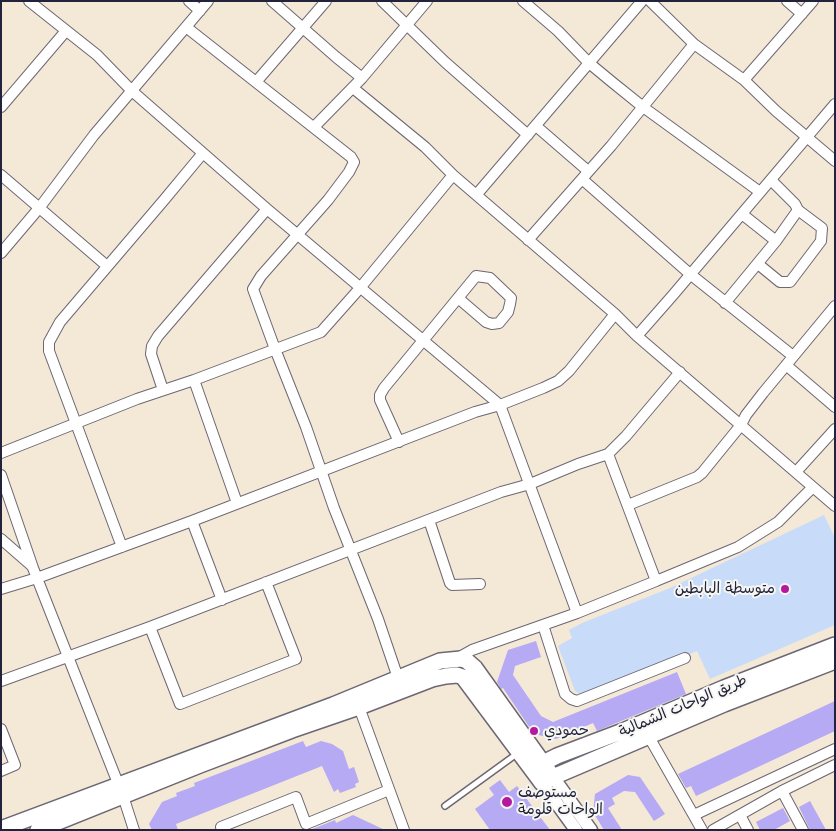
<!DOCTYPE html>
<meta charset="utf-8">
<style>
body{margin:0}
#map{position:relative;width:836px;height:831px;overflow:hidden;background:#f4e8d7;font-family:"Comic Neue",sans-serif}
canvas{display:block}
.frame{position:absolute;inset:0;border:2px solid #22223b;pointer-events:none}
</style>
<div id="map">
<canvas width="836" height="831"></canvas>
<div class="frame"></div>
</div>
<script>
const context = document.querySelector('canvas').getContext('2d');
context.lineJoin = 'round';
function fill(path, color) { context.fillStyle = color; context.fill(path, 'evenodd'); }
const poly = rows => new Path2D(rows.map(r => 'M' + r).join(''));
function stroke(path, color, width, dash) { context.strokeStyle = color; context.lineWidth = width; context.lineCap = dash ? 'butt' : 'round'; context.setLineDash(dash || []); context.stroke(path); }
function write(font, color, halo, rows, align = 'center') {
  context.font = font + ' "Comic Neue","Playpen Sans Arabic",sans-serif'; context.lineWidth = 4; context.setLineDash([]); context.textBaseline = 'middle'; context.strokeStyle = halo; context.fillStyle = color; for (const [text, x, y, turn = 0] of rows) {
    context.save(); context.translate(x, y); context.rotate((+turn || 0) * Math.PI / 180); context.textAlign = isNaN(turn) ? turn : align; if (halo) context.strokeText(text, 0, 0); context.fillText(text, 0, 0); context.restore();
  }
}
const built = poly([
 [824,515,835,538,835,625,710,679,697,651,583,696,575,691,558,646,572,638,569,630,582,623,670,588]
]);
const building = poly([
 [536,641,541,657,515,666,513,675,541,716,553,722,677,672,686,694,597,731,593,723,556,739,534,734,503,688,501,689,497,682,508,650],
 [835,701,835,731,696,796,691,786,686,788,678,774],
 [303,741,306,747,321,741,332,744,343,751,349,769,354,767,359,782,355,784,356,787,340,793,338,789,334,792,322,766,176,824,178,830,152,830,149,824,162,802,177,796,176,793,195,786,194,783],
 [628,775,640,777,665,814,654,821,635,792,624,791,612,798,615,804,608,808,622,830,604,830,593,812,595,794],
 [500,780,509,792,517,786,550,830,490,830,475,809,494,795,489,788],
 [810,801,826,830,810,830,799,807],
 [783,808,790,821,774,830,760,830,756,822],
 [353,815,385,830,310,830,335,820,336,823]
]);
const service = poly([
 [445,806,518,753]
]);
const minor = poly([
 [29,1,97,55,132,91,267,209,500,405,577,613,472,650,456,659],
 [189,1,200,11],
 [272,1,336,57,362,78],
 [382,1,445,62,528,135],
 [523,1,558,31,589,63,612,82,643,107,760,192],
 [650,1,694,44,744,80,776,111,835,161],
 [787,1,802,14],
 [186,27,351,157,354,162,349,172,328,200,261,276,253,289,275,349,306,427,334,508,378,619,398,678],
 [744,80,813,1],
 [256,82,326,1],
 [353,88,425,147,453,175,615,314,637,336,835,506],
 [1,107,65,32],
 [536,126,588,171],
 [314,127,362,78,427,1],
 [1,175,107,266],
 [582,179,690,274,793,356],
 [477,194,642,1],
 [742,214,776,241],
 [528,240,611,146,694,44],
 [1,253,40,207,94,135,208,1],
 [758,264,780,282,790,282,821,241,822,228,798,210],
 [725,303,776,241,798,210,795,204,771,180],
 [637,336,673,295,835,104],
 [786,365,835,407],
 [194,380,237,503],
 [163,390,151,354,152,346,158,336,267,209],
 [399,442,380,400,380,395,384,388,476,276,490,278,511,298,510,304,508,312,499,323,492,324,486,322,458,298],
 [1,453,137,399,194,380,321,332,360,288,453,175],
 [608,454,656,581,738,547,778,522,812,488],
 [796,472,835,429],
 [1,475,33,568,123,796,134,830],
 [628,505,697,477,702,473,741,425,746,415,763,393,835,306],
 [429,520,450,583,452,585,480,584],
 [192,521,222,600],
 [1,539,32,566],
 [122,547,49,351,49,342,60,322,164,200,203,153],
 [1,589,37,578,192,521,475,412,500,405,543,388,558,381,569,371,615,314],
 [577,613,656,581],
 [543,625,565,694,571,699,577,701,685,658],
 [150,627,180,704,296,659,266,582],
 [1,681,150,627,501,492,530,484,578,464,608,454,626,436,680,372],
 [359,707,404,830],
 [1,729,15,765,1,771],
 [649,737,702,830],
 [782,791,803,830],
 [694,815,835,749],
 [740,815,748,830],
 [222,830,221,827,296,797,306,824,389,790],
 [713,830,782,791,835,765]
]);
const tertiary = poly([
 [553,777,591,830],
 [542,783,576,830]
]);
const secondary = poly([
 [535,767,557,756,623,731,724,688,835,645],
 [1,829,333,705,440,661,461,659,467,661,475,668,553,777],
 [38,830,200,765,292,730,359,707,432,679,446,676,457,675,463,677,542,783,553,777,724,704,835,661]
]);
const markers = [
 [785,589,5,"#b5179e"],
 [534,731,5,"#b5179e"],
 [507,802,6,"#b5179e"]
];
const poiNames = [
 ["متوسطة البابطين",775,589,"right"],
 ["حمودي",544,731],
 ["مستوصف",518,793],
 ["الواحات قلومة",518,810]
];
const streetNames = [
 ["طريق الواحات الشمالية",683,706,-23]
];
fill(built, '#c8dcf9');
fill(building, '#b5aaf3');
stroke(service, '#6c6772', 8);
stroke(minor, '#6c6772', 12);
stroke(tertiary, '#6c6772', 15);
stroke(secondary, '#6c6772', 18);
stroke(service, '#fff', 5);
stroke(minor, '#fff', 10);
stroke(tertiary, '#fff', 12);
stroke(secondary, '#fff', 15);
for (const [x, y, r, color] of markers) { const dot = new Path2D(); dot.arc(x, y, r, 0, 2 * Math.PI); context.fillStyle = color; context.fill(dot); stroke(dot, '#f6f6f2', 2); }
write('15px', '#22223b', '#f6f6f2', poiNames, 'left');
write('15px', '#22223b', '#f6f6f2', streetNames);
</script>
